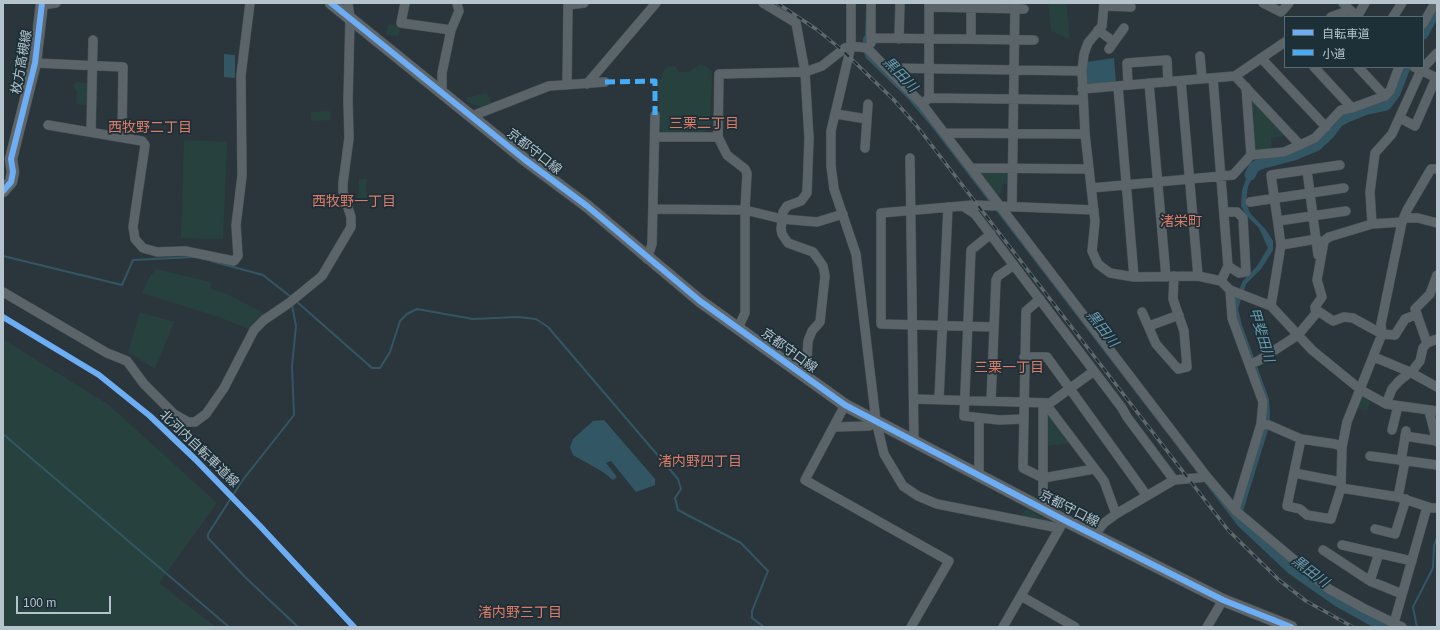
<!DOCTYPE html>
<meta charset="utf-8">
<style>
body{margin:0}
#map{position:relative;width:1440px;height:630px;overflow:hidden;background:#2b363c;font-family:Arial,"Noto Sans JP",sans-serif}
canvas{display:block}
.frame{position:absolute;inset:0;border:4px solid #b5c4cc;pointer-events:none}
.legend{position:absolute;left:1284px;top:16px;width:140px;height:52px;box-sizing:border-box;background:#1d2f37;border:1px solid #5a6b73;margin:0;padding:5px 7px;list-style:none;font-size:12px;color:#b5c4cc}
.legend li{display:flex;align-items:center;gap:8px;height:20px}
.legend b{width:20px;border:1px solid #5a6b73}
.scale{position:absolute;left:16px;top:596px;width:95px;height:18px;box-sizing:border-box;border:2px solid #b5c4cc;border-top:0;padding-left:5px;font-size:12px;line-height:14px;white-space:nowrap;color:#b5c4cc;-webkit-text-stroke:3px #1d2f37;paint-order:stroke}
</style>
<div id="map">
<canvas width="1440" height="630"></canvas>
<div class="frame"></div>
<ul class="legend">
<li><b style="height:5px;background:#6dadf4"></b>自転車道</li>
<li><b style="height:5px;background:#46acf6"></b>小道</li>
</ul>
<div class="scale">100 m</div>
</div>
<script>
const context = document.querySelector('canvas').getContext('2d');
context.lineJoin = 'round';
function fill(path, color) { context.fillStyle = color; context.fill(path, 'evenodd'); }
const poly = rows => new Path2D(rows.map(r => 'M' + r).join(''));
function stroke(path, color, width, dash) { context.strokeStyle = color; context.lineWidth = width; context.lineCap = dash ? 'butt' : 'round'; context.setLineDash(dash || []); context.stroke(path); }
function write(font, color, halo, rows, align = 'center') {
  context.font = font + ' Arial,"Noto Sans JP",sans-serif'; context.lineWidth = 3.5; context.setLineDash([]); context.textBaseline = 'middle'; context.strokeStyle = halo; context.fillStyle = color; for (const [text, x, y, turn = 0] of rows) {
    context.save(); context.translate(x, y); context.rotate((+turn || 0) * Math.PI / 180); context.textAlign = isNaN(turn) ? turn : align; if (halo) context.strokeText(text, 0, 0); context.fillText(text, 0, 0); context.restore();
  }
}
const green = poly([
 [1048,3,1066,3,1070,36,1069,39,1051,31],
 [388,24,400,26,399,36,386,35],
 [699,65,705,66,712,71,710,126,704,132,663,133,659,130,658,80,661,79,664,70,668,67,675,66,679,72,689,72],
 [77,82,88,83,87,105,76,104,77,91,73,86],
 [487,93,491,103,481,107,467,102,466,98],
 [1251,98,1285,136,1271,138,1272,151,1252,153],
 [330,111,331,120,311,121,311,112],
 [184,140,227,142,223,239,181,238],
 [981,171,1009,171,1009,184,1002,184,1002,194,996,194,981,175],
 [359,179,367,179,366,190,368,197,358,203],
 [156,269,211,282,210,289,225,293,266,314,251,330,219,317,142,293,147,281],
 [140,312,174,322,155,369,128,352],
 [3,339,109,405,217,503,159,583,216,627,3,627],
 [1362,392,1371,399,1367,411,1356,408],
 [1051,415,1072,443,1047,446,1046,416],
 [1026,509,1051,521,1050,524,1023,521,1023,513]
]);
const water = poly([
 [867,32,867,45,924,112,1238,518,1264,420,1235,320,1234,301,1243,281,1257,266,1268,248,1259,228,1246,215,1241,206,1242,190,1249,171,1253,166,1261,161,1248,186,1246,203,1250,213,1266,230,1273,241,1273,250,1261,269,1246,284,1238,309,1242,325,1269,399,1270,413,1269,427,1243,511,1270,545,1304,574,1323,588,1394,627,1373,627,1335,606,1288,573,1238,526,931,126,908,99,866,58,863,51,863,38],
 [224,54,235,55,235,78,224,77],
 [1114,58,1116,83,1086,84,1087,62],
 [604,420,655,479,655,485,636,492,611,461,606,463,617,477,613,480,603,472,573,455,570,447,573,439,593,421]
]);
const stream = poly([
 [866,36,867,6],
 [3,256,122,285,133,260,193,257],
 [211,261,263,275,291,297],
 [296,301,372,368,380,368,390,352,400,321,407,314,417,309,473,319,518,317,536,319,548,327,678,479,681,489,675,498,678,510,741,543,768,571,752,611,752,618,764,627],
 [292,305,296,326,292,366,294,415,242,481,208,534,208,538,245,577,298,627],
 [3,434,229,627],
 [1417,627,1413,607,1433,568,1434,546,1437,537]
]);
const river = poly([
 [1423,34,1437,8],
 [1250,175,1254,167,1260,164,1294,155,1316,146,1329,134,1338,122,1347,117,1367,109,1386,105,1395,93,1405,67]
]);
const minor = poly([
 [405,3,401,23,451,30],
 [763,3,796,23,805,72,809,138,807,193,801,201,787,206,783,212,781,229,782,234,788,243,813,252,823,266,825,276,820,322,812,331,808,341,806,378],
 [851,3,851,46,831,131,831,166,834,189,856,254,876,421,884,454,903,486,918,496,937,504,1059,528],
 [1104,3,1102,26,1088,43,1084,54,1082,71,1085,134,1095,221,1092,251,1098,264,1110,273,1134,277,1198,276,1221,281,1230,290,1271,306,1312,350,1361,390,1386,404,1437,411],
 [1263,3,1281,12,1289,3],
 [1343,3,1357,17],
 [42,5,56,3],
 [1104,6,1131,7],
 [929,7,1024,9],
 [1331,17,1350,10],
 [1357,17,1365,3],
 [1393,17,1402,3],
 [1423,24,1435,3],
 [1098,30,1114,42],
 [871,38,1034,40],
 [899,39,900,3],
 [971,39,971,3],
 [871,43,871,3],
 [1109,49,1124,28],
 [1200,56,1202,79],
 [1261,58,1326,127],
 [35,63,123,67,122,137],
 [1314,67,1352,108],
 [1358,67,1385,96],
 [1414,67,1437,78],
 [888,68,1082,71],
 [1235,76,1300,145],
 [1213,78,1228,266,1221,281],
 [1181,81,1198,276],
 [1149,83,1166,277],
 [587,84,656,3],
 [567,85,568,5,584,3],
 [1128,85,1127,63,1167,60,1168,82],
 [1118,86,1134,277],
 [1246,87,1251,155],
 [1082,89,1235,76,1285,42],
 [442,91,442,73,451,30,459,11,457,3],
 [929,98,929,3],
 [922,104,929,98,1083,100],
 [836,114,867,119],
 [472,116,549,86,605,82],
 [1400,118,1415,126,1436,78],
 [48,125,142,141,145,145,133,227,135,239,143,248,157,252,185,251,234,261,238,256,236,225,242,176,241,75,250,3],
 [91,132,93,40],
 [945,133,1085,134],
 [655,137,718,137],
 [865,148,868,104],
 [910,158,914,440],
 [971,168,1089,169],
 [1307,170,1318,255],
 [1092,188,1233,175,1251,155,1284,152,1300,145,1315,138,1341,110,1352,108,1385,96,1390,91,1399,67],
 [1250,202,1344,188],
 [963,206,975,214,1122,408,1127,417,1174,480],
 [1012,206,1015,3],
 [653,209,745,210,782,219,817,222,843,214],
 [1224,212,1237,212,1243,218,1246,272,1239,273,1228,266],
 [1404,218,1418,218,1437,223],
 [1278,221,1346,211],
 [1372,224,1370,192,1375,153,1392,134,1421,70,1437,53],
 [991,234,971,250,964,416,999,420,1023,419],
 [1281,245,1317,239],
 [647,259,652,244,655,115],
 [1230,290,1232,318,1263,402,1261,424,1235,510],
 [3,292,107,353,127,361,144,384,174,414,188,422,195,422,206,414,224,388,254,330,264,320,289,303,322,276,351,227,351,217,343,192,343,183,349,138,348,101,350,18,348,3],
 [1040,299,1026,311,1023,468,1043,478,1094,469],
 [1271,306,1281,245,1271,175,1340,165],
 [1142,312,1156,344,1178,369,1187,367,1184,331,1173,299,1174,276],
 [1316,314,1315,307,1322,297,1317,280,1324,241,1329,237,1372,224,1402,222],
 [1149,326,1179,315],
 [994,327,881,324,881,213,973,205,1094,210],
 [738,328,745,313,745,210,747,173,745,169,727,155,718,137,719,74,805,72,822,66,845,48,851,46,867,48,922,104,1207,477,1236,511,1329,589,1365,609,1402,627],
 [1427,343,1415,309,1430,294,1437,275],
 [1024,357,1047,357,1147,496],
 [1374,357,1410,372,1437,387],
 [1249,364,1258,361,1298,335,1318,311,1333,321,1344,317,1353,318,1382,334,1395,335,1405,319,1417,314],
 [914,399,1050,403,1094,371],
 [939,399,948,207],
 [991,401,996,280,998,276,1014,265],
 [1045,403,1104,481,1116,514],
 [1386,404,1392,389,1399,381,1413,370,1420,361,1423,348,1427,343,1437,339],
 [845,405,805,480,949,561,911,627],
 [1429,411,1437,442],
 [979,418,979,474],
 [1261,424,1269,425,1301,439,1335,444,1342,447],
 [834,427,869,426,876,421],
 [1392,430,1398,406],
 [1405,436,1437,441],
 [1301,439,1287,506,1300,509,1307,515,1331,519,1341,488,1342,447,1347,422,1382,334,1381,324,1402,222,1407,210,1431,169,1437,169],
 [1370,456,1437,465],
 [1401,461,1406,431],
 [1294,473,1341,482],
 [1341,488,1398,497,1431,508,1437,508],
 [1398,497,1405,461],
 [1043,508,1043,408,1045,403],
 [1375,529,1395,534,1406,499],
 [1095,534,1104,523,1116,514,1174,480,1207,477],
 [1342,545,1412,561],
 [1323,550,1370,581,1402,594],
 [1370,581,1379,553],
 [1021,596,1075,627],
 [1394,623,1427,507],
 [1003,627,1062,524],
 [1207,627,1223,600]
]);
const major = poly([
 [331,3,524,159,587,206,700,301,845,405,1064,520,1223,600,1291,627],
 [3,191,11,182,13,172,11,159,35,63,42,3]
]);
const rail = poly([
 [777,3,816,29,842,50,893,99,916,125,1228,530,1279,580,1306,601,1353,627]
]);
const quiet = poly([
 [605,82,655,81,655,115]
]);
const cycleway = poly([
 [331,3,524,159,587,206,700,301,845,405,1064,520,1223,600,1291,627],
 [3,191,11,182,13,172,11,159,35,63,42,3],
 [3,317,99,375,150,416,195,459,260,526,354,627]
]);
const streetNames = [
 ["枚方高槻線",22,62,-80],
 ["京都守口線",534,152,38],
 ["京都守口線",789,351,36],
 ["北河内自転車道線",199,449,44],
 ["京都守口線",1069,509,27]
];
const waterNames = [
 ["黒田川",900,75,46],
 ["黒田川",1102,329,52],
 ["甲斐田川",1261,335,73],
 ["黒田川",1310,572,37]
];
const neighbourhoodNames = [
 ["三栗二丁目",704,124],
 ["西牧野二丁目",150,128],
 ["西牧野一丁目",354,202],
 ["渚栄町",1181,222],
 ["三栗一丁目",1009,368],
 ["渚内野四丁目",700,462],
 ["渚内野三丁目",520,613]
];
fill(green, '#27413f');
fill(water, '#335665');
stroke(stream, '#335665', 2);
stroke(river, '#335665', 11);
stroke(minor, '#495156', 10);
stroke(major, '#495358', 13);
stroke(minor, '#5b6469', 9);
stroke(major, '#5e666a', 12);
stroke(rail, '#5f686d', 3.5);
stroke(rail, '#1d2f37', 2, [6]);
stroke(quiet, '#46acf6', 5, [10, 5]);
stroke(cycleway, '#6dadf4', 6);
write('13px', '#b5c4cc', '#1d2f37', streetNames);
write('italic 14px', '#6b9aae', '#1d2f37', waterNames);
write('14px', '#e07a66', '#1d2f37', neighbourhoodNames);
</script>
